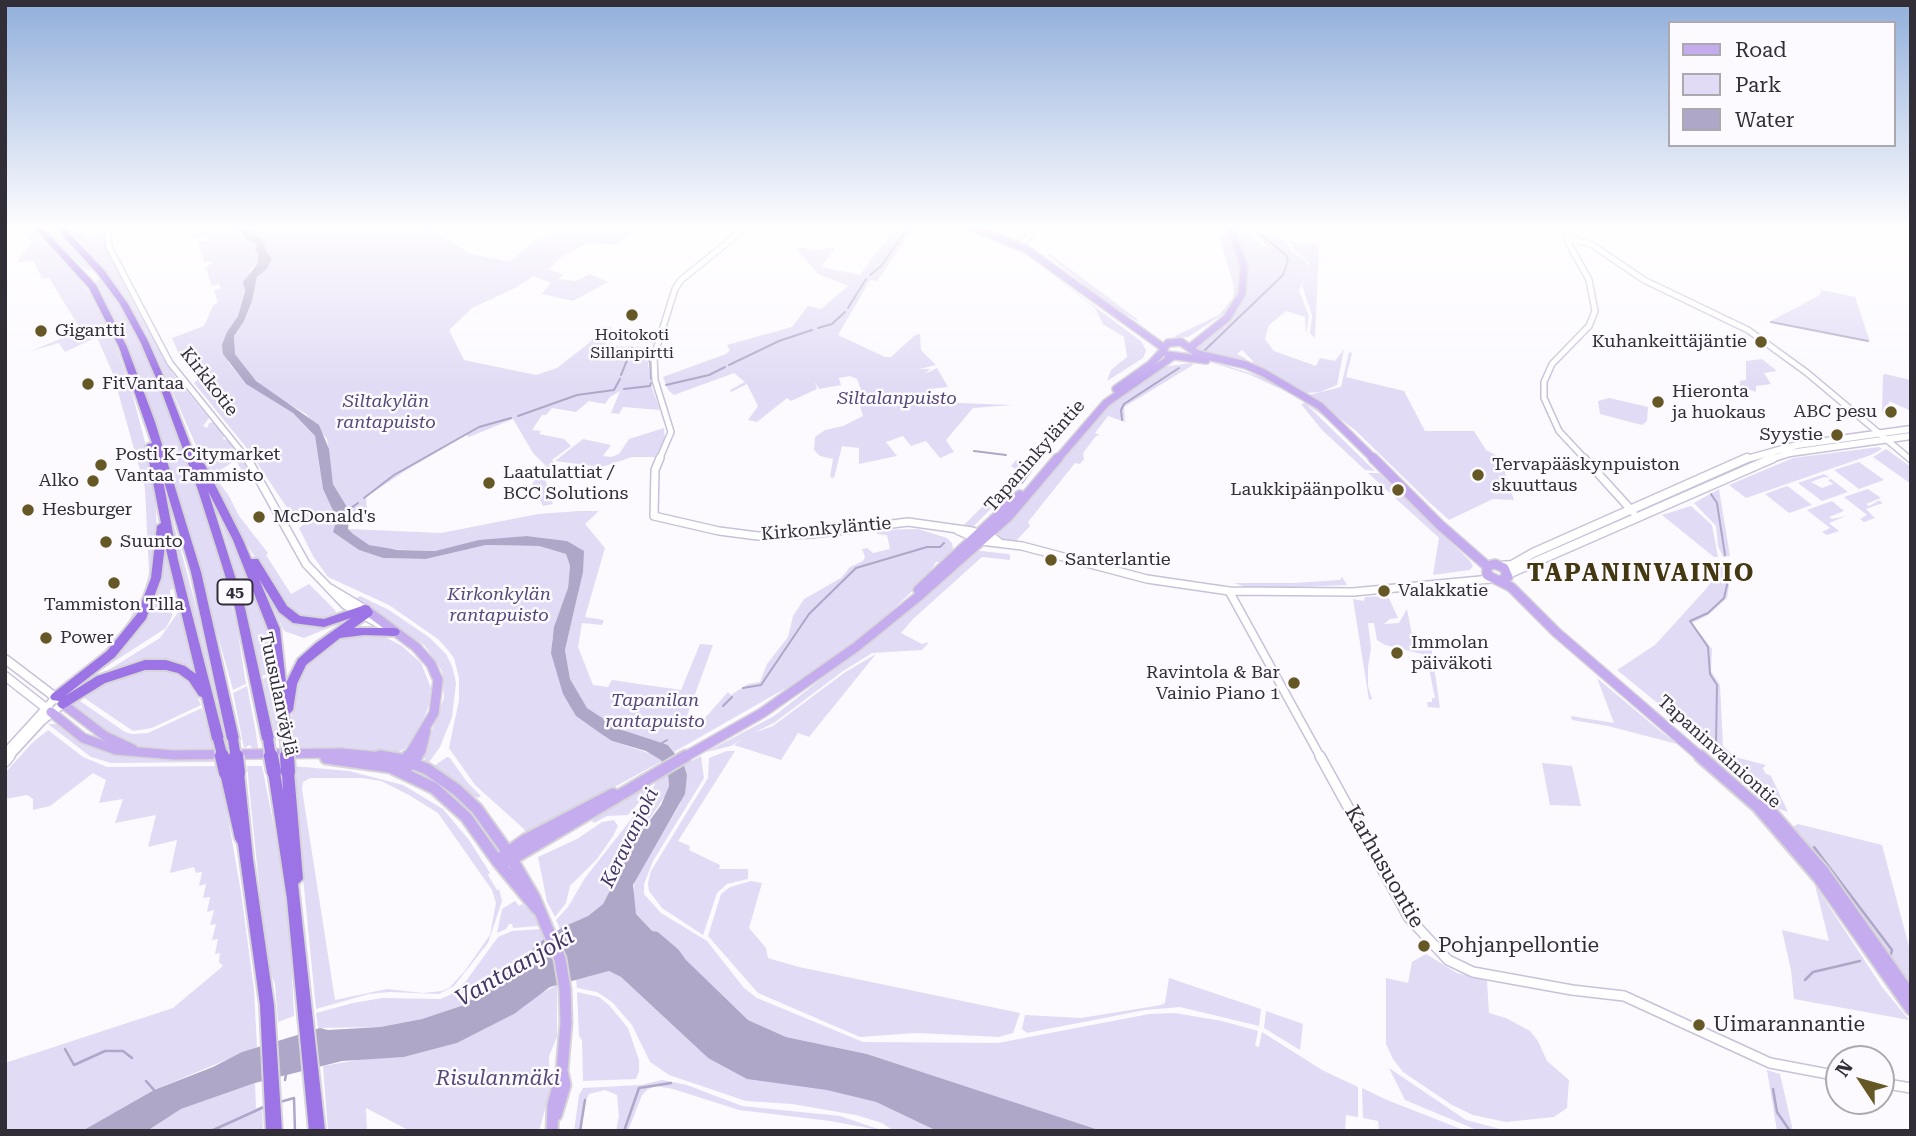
<!DOCTYPE html>
<meta charset="utf-8">
<style>
body{margin:0}
#map{position:relative;width:1916px;height:1136px;overflow:hidden;background:#fcfaff;font-family:"Roboto Serif",serif}
canvas{display:block}
.frame{position:absolute;inset:0;border:7px solid #312e37;pointer-events:none}
.legend{position:absolute;left:1668px;top:21px;width:228px;height:126px;box-sizing:border-box;background:#fcfaff;border:2px solid #aba8af;margin:0;padding:9px 12px;list-style:none;font-size:21px;color:#312e37}
.legend li{display:flex;align-items:center;gap:14px;height:35px}
.legend b{width:35px;border:2px solid #aba8af}
.north{position:absolute;left:1825px;top:1045px;width:70px;height:70px;box-sizing:border-box;background:#fcfaff;border:2px solid #aba8af;border-radius:50%;rotate:306deg;font-size:19px;font-weight:700;line-height:28px;text-align:center;color:#312e37}
.north::after{content:'';display:block;margin:auto;width:24px;height:32px;background:#655825;clip-path:polygon(50% 0,100% 100%,50% 72%,0 100%)}
</style>
<div id="map">
<canvas width="1916" height="1136"></canvas>
<div class="frame"></div>
<ul class="legend">
<li><b style="height:9px;background:#c4acef"></b>Road</li>
<li><b style="height:19px;background:#e2dbf5"></b>Park</li>
<li><b style="height:19px;background:#afa7c7"></b>Water</li>
</ul>
<div class="north">N</div>
</div>
<script>
const context = document.querySelector('canvas').getContext('2d');
context.lineJoin = 'round';
function fill(path, color) { context.fillStyle = color; context.fill(path, 'evenodd'); }
const poly = rows => new Path2D(rows.map(r => 'M' + r).join(''));
function stroke(path, color, width, dash) { context.strokeStyle = color; context.lineWidth = width; context.lineCap = dash ? 'butt' : 'round'; context.setLineDash(dash || []); context.stroke(path); }
function write(font, color, halo, rows, align = 'center') {
  context.font = font + ' "Roboto Serif",serif'; context.lineWidth = 5; context.setLineDash([]); context.textBaseline = 'middle'; context.strokeStyle = halo; context.fillStyle = color; for (const [text, x, y, turn = 0] of rows) {
    context.save(); context.translate(x, y); context.rotate((+turn || 0) * Math.PI / 180); context.textAlign = isNaN(turn) ? turn : align; if (halo) context.strokeText(text, 0, 0); context.fillText(text, 0, 0); context.restore();
  }
}
const green = poly([
 [5,225,28,225,79,279,91,296,114,340,131,389,154,476,157,531,152,581,144,605,118,642,69,682,66,682,96,659,117,637,127,624,144,593,149,573,145,488,113,374,97,337,65,352,59,343,31,351,81,330,49,278,42,279,34,261,17,262,32,242,17,230,7,230],
 [41,225,52,225,89,264,91,272,81,266],
 [65,225,76,225,87,236,95,234,100,225,104,225,105,246,131,298,172,373,209,418,203,426,207,428,209,423,214,422,224,435,223,439,228,440,249,470,243,473,237,462,233,462,216,473,218,481,229,496,239,516,268,553,266,555,291,594,309,584,335,610,337,617,319,621,304,619,294,614,284,604,234,524,214,486,146,332,104,269],
 [192,225,228,225,241,231,247,240,258,244,256,251,258,253,258,263,250,269,238,316,227,332,228,362,246,384,293,413,315,436,323,489,338,519,334,532,359,550,383,558,426,559,486,545,539,546,566,554,570,566,568,588,552,640,576,716,612,741,655,755,662,761,527,835,524,829,475,785,449,748,459,700,459,678,454,658,448,650,438,639,389,605,328,577,313,556,299,528,307,522,296,521,249,451,194,383,200,378,184,358,181,359,172,338,204,326,214,304,218,303,214,291,221,288,219,284,212,286,206,268,213,261,204,262,198,243,208,240,206,235,194,239],
 [242,225,424,225,471,254,510,262,535,240,551,236,563,225,656,225,661,227,657,229,650,225,633,231,618,245,588,243,561,257,549,269,563,275,558,279,576,281,590,274,608,282,573,301,542,294,551,283,534,276,515,288,472,308,449,330,464,360,536,375,557,368,589,343,603,326,612,327,604,346,651,347,647,357,652,388,660,410,623,407,619,414,611,413,620,391,610,397,605,404,589,401,576,412,552,408,546,415,542,415,532,430,541,431,539,434,564,439,571,446,552,460,554,462,544,475,553,504,543,506,532,484,546,466,533,453,513,419,469,437,466,435,405,471,366,497,368,523,350,521,350,512,333,484,327,439,306,414,267,391,252,377,235,354,234,336,244,321,252,301,257,277,267,269,267,253,263,240],
 [897,225,923,225,916,229,923,231,911,232,877,281,870,280,838,335,885,357,891,357,915,335,920,334,921,350,936,365,919,369,930,369,925,374,937,368,948,387,930,389,933,402,1012,405,973,408,946,440,954,452,940,458,926,441,911,446,903,436,886,442,897,456,859,464,859,448,842,446,834,478,830,477,833,459,820,456,814,450,815,437,825,430,843,426,863,416,858,400,863,395,857,379,850,376,839,378,841,385,819,389,815,382,817,389,791,401,787,398,757,422,748,420,758,406,747,384,731,392,730,390,745,382,734,373,674,395,668,390,663,377,726,354,730,350,727,345,792,327,808,306,821,309,848,286,818,274,797,249,799,247,814,250,836,247,821,267,860,275],
 [1265,229,1285,241,1292,251,1307,262,1308,267,1299,291,1309,316,1306,334,1305,317,1286,311,1269,325,1265,339,1274,351,1316,366,1320,358,1335,361,1344,349,1337,385,1320,392,1307,393,1253,366,1253,361,1242,350,1237,354,1245,358,1249,364,1206,354,1196,348,1230,320,1245,295,1246,266,1235,233,1249,232,1263,246,1267,246,1253,232],
 [1218,233,1228,233,1239,262,1241,284,1238,295,1231,308,1219,317,1188,337,1176,338,1175,336,1219,315,1233,298,1234,286],
 [1289,241,1319,245,1315,338,1310,333,1312,316,1302,285,1309,262,1294,250],
 [1050,254,1137,319,1139,322,1111,306,1047,255],
 [1042,267,1142,342,1146,351,1143,358,1107,381,1111,370,1127,357,1124,337,1103,324,1095,308],
 [98,279,106,285,118,302,147,356,208,520,236,621,246,684,233,690,175,482,124,339,95,283],
 [1821,290,1855,297,1870,342,1769,322,1820,295],
 [1349,352,1352,353,1346,377,1404,391,1425,431,1474,431,1486,450,1500,457,1514,500,1493,499,1449,520,1430,503,1355,430,1309,395,1341,387],
 [1762,359,1777,371,1764,373,1771,384,1756,386,1756,392,1740,387,1740,381,1746,380,1746,361],
 [1206,361,1227,366,1263,377,1318,409,1381,470,1326,418,1306,404,1375,471,1365,470,1322,430,1301,404,1305,403,1294,395,1248,374],
 [1192,363,1193,365,1124,407,1125,422,1108,416,1095,433,1100,435,1096,436,1083,453,1084,459,1080,464,1075,463,1028,522,1030,526,1014,543,1000,539,997,532,1021,510,1111,402,1161,367],
 [1885,374,1911,380,1911,411,1889,401,1888,415,1882,412,1883,375],
 [1609,398,1648,407,1647,421,1642,425,1600,414,1598,401],
 [664,428,665,441,656,457,632,457,602,467,555,461,583,439,611,445,603,456,611,457,619,454,629,439],
 [1879,447,1882,449,1871,455,1746,498,1729,485,1793,458],
 [1886,449,1911,467,1911,484,1873,457],
 [1016,460,1030,466,1024,475,972,528,963,526,1007,482,1016,469,1011,466],
 [1859,462,1884,480,1859,489,1834,470],
 [1368,473,1379,473,1404,496,1470,561,1473,566,1470,570,1433,575,1439,538],
 [1824,474,1830,478,1824,477,1811,482,1822,488,1833,484,1828,480,1831,479,1848,492,1822,501,1798,483],
 [162,480,199,618,216,698,211,700,180,583],
 [1787,486,1789,487,1812,505,1789,513,1765,494],
 [1719,489,1730,556,1723,557,1718,546,1716,526,1694,503],
 [1868,489,1881,498,1866,504,1869,506,1878,501,1883,500,1880,501,1883,503,1866,509,1875,518,1864,522,1860,519,1867,515,1844,497],
 [213,498,248,568,267,619,274,671,262,676,229,550],
 [1832,501,1844,511,1829,517,1832,519,1846,516,1829,523,1839,531,1827,535,1822,532,1830,528,1807,510],
 [1691,506,1712,525,1718,557,1714,557,1662,515],
 [578,511,599,511,585,524,605,548,585,617,604,620,602,625,582,623,578,647,593,685,608,687,612,680,681,690,700,644,713,645,687,716,704,719,728,692,731,695,748,684,760,682,767,664,788,637,793,616,804,599,841,578,850,567,863,561,865,557,862,549,867,548,873,553,890,549,887,535,877,534,875,530,918,529,947,538,952,543,953,549,960,546,941,562,936,562,926,578,883,619,809,677,749,716,786,688,674,752,668,745,631,734,602,720,587,708,579,697,570,679,565,650,578,594,574,546,567,541,527,536,474,542,435,551,384,549,365,544,352,535,348,529,441,533,538,514],
 [165,543,173,589,170,590,172,616,166,628,73,688,136,629],
 [973,550,1008,554,1010,555,1010,560,982,557,913,619,901,633,922,644,929,642,922,650,872,653,843,671,774,723,753,733,773,726,844,673,876,654,809,737,798,733,781,760,734,745,742,739,731,746,706,752,774,716,882,631],
 [1728,562,1729,586,1727,598,1708,615,1692,623,1712,649,1711,671,1720,685,1723,746,1735,757,1766,765,1763,768,1765,773,1771,776,1788,812,1779,809,1698,736,1617,670,1655,645,1706,589,1714,578,1703,564],
 [258,576,294,622,308,626,338,624,304,638,284,631],
 [1342,577,1347,585,1274,588,1249,588,1234,583,1293,583,1340,580],
 [360,596,389,610,430,638,446,654,452,666,456,683,452,717,440,747,427,765,423,754,444,698,442,671,425,646,355,599],
 [1388,596,1398,618,1390,619,1384,624,1399,623,1407,609,1412,635,1430,638,1440,708,1428,707,1427,702,1432,702,1432,698,1435,698,1429,669,1414,668,1413,665,1427,662,1426,655,1385,645,1377,640,1374,623,1368,623,1371,648,1368,667,1368,686,1372,699,1369,700,1353,599,1364,601,1365,597],
 [179,611,195,675,165,662,76,690,160,638],
 [352,635,385,637,402,646,421,663,431,688,429,705,421,726,405,749,392,754,292,750,292,698,302,667,337,639],
 [170,669,189,679,201,705,152,728,133,731,80,695,133,670],
 [274,674,281,735,275,734,263,679],
 [1597,678,1660,731,1677,744,1608,726,1572,720,1571,716,1614,723],
 [247,686,256,733,258,748,252,748,250,745,244,748,233,693],
 [77,699,125,732,132,734,148,733,202,708,215,751,164,751,131,745,109,734,76,709,74,705],
 [48,724,60,724,114,753,159,759,217,759,218,762,111,763,91,757],
 [48,730,83,757,107,767,219,766,241,892,254,990,257,1047,154,1090,82,1131,5,1131,5,1063,173,1008,223,966,219,962,220,953,215,954,218,939,212,940,216,924,210,925,214,910,207,912,210,897,203,898,206,884,199,886,202,872,196,873,194,867,170,873,177,840,148,847,156,815,115,823,123,799,99,803,106,780,93,773,50,806,33,810,33,799,27,795,5,799,5,773,32,743],
 [727,751,735,751,678,841,690,846,689,850,720,865,719,869,748,869,748,879,727,884,717,893,703,935,662,908,649,891,648,883,651,871,708,778,709,758],
 [701,756,704,778,653,861,644,884,644,894,661,913,707,941,744,988,757,998,863,1042,998,1043,1149,1014,1175,1013,1222,1021,1258,1031,1255,1046,1259,1047,1262,1032,1322,1070,1358,1087,1358,1117,1346,1115,1345,1131,1102,1131,867,1054,786,1037,748,1020,685,960,677,948,658,932,652,932,636,914,632,898,635,879,680,804,687,775,684,765],
 [447,757,450,758,467,782,481,796,478,798,466,792,431,768],
 [1542,763,1572,766,1581,806,1550,805],
 [247,766,262,766,278,847,290,935,294,1016,278,1022,275,984,267,964],
 [292,766,349,771,403,785,443,809,469,840,490,873,488,875,497,890,499,889,502,901,488,943,454,986,439,994,390,992,369,994,316,1009],
 [310,778,362,778,381,781,409,795,438,813,492,890,496,903,490,935,464,972,449,988,442,991,423,993,387,989,335,1000,302,789,303,782],
 [668,774,669,786,665,796,637,838,603,904,588,916,560,929,556,920,568,907,585,878,650,795,657,779],
 [651,782,643,798,628,815,607,816,594,823,592,821,606,809],
 [614,820,618,826,613,836,597,859,570,886,566,903,555,917,547,902,538,857,577,839,602,822],
 [1798,824,1882,845,1911,954,1911,993,1791,828],
 [751,881,762,883,749,928,766,948,768,958,799,967,1020,1013,1013,1033,999,1037,916,1033,860,1037,758,993,708,936,721,894,730,887],
 [1815,885,1882,987,1909,1020,1794,999,1791,970,1782,930,1829,941],
 [515,901,519,906,522,904,533,914,539,926,513,928,512,924,509,924,506,929,497,933,502,909],
 [541,929,545,939,502,976,464,1005,422,1019,380,1027,318,1028,316,1013,353,1003,382,998,440,999,450,995,466,981,498,937,512,931],
 [1426,954,1457,973,1487,981,1489,1013,1506,1018,1530,1031,1538,1041,1547,1061,1569,1080,1567,1108,1554,1117,1506,1122,1473,1115,1452,1105,1403,1072,1393,1059,1386,1044,1386,978,1408,983,1412,962],
 [609,971,621,977,708,1058,876,1102,937,1131,894,1131,882,1123,856,1115,792,1104,746,1101,669,1075,650,1062,632,1025,612,1002,597,992,577,988,576,980],
 [1169,978,1261,1009,1259,1026,1180,1007,1145,1010,1027,1033,1022,1029,1025,1015,1081,1018,1161,1005,1165,1003],
 [557,985,557,1037,549,1056,550,1092,539,1131,410,1131,366,1108,367,1131,328,1131,323,1066,363,1059,404,1057,457,1043,512,1015,538,995],
 [577,992,599,997,609,1005,628,1028,639,1060,639,1071,636,1079,583,1081,582,1040,579,1036],
 [1266,1011,1303,1024,1300,1050,1264,1028],
 [1389,1068,1466,1120,1508,1131,1479,1131,1405,1100],
 [1767,1070,1780,1074,1793,1131,1777,1131],
 [662,1080,687,1085,742,1106,840,1116,884,1131,830,1121,739,1110,673,1089,656,1086,648,1089,642,1095,628,1131,616,1131,619,1116,617,1095,605,1090,589,1094,584,1105,582,1131,574,1131,579,1095,583,1088,641,1085],
 [255,1083,256,1108,262,1106,263,1131,147,1131,181,1109],
 [1362,1088,1387,1100,1466,1131,1379,1131,1378,1121,1363,1118]
]);
const water = poly([
 [228,225,242,225,250,230,263,240,267,253,272,258,267,269,257,277,252,301,244,321,234,336,235,354,256,381,319,425,329,449,333,484,350,512,348,529,353,534,369,545,398,550,435,551,479,540,527,536,567,541,584,551,583,572,565,650,570,679,587,708,619,729,668,745,684,765,687,775,685,794,633,885,636,914,652,931,658,932,678,949,686,960,748,1020,786,1037,867,1054,1102,1131,937,1131,876,1102,827,1090,747,1079,708,1058,621,977,609,971,550,987,514,1014,457,1043,404,1057,342,1061,255,1083,181,1109,147,1131,82,1131,154,1090,213,1067,242,1052,320,1028,328,1030,380,1027,422,1019,464,1005,502,977,543,940,563,927,588,916,603,904,637,838,661,805,669,786,668,774,661,760,646,751,612,741,600,733,576,716,563,694,551,653,554,627,568,588,570,566,566,554,539,546,486,545,426,559,383,558,359,550,333,532,337,519,323,489,315,436,293,413,246,384,223,354,222,345,227,332,238,316,245,291,243,282,258,263,258,253,255,251,257,244,247,240,241,231]
]);
const streamFar1 = poly([
 [348,225,358,225],
 [1250,225,1256,229],
 [909,228,910,225],
 [870,275,881,266,906,231],
 [848,308,866,279],
 [1771,322,1868,341],
 [818,328,832,324,845,312],
 [648,351,645,355,650,362,651,379],
 [1204,351,1283,275,1288,261,1286,255,1259,233],
 [729,365,779,341,812,330],
 [621,375,632,348],
 [666,385,709,375,725,367],
 [624,389,650,386,651,383],
 [518,416,577,395,614,390,620,379],
 [1122,420,1121,410,1124,404,1179,368],
 [974,451,1006,455],
 [1022,483,1040,459],
 [1711,494,1717,503,1725,555],
 [364,498,394,475,479,427,511,418],
 [348,510,358,503],
 [743,688,761,685,809,614,856,568,927,547,940,547,944,543],
 [723,706,732,697],
 [662,743,667,740],
 [1716,743,1717,685,1710,674,1708,647,1690,621,1708,613,1724,598,1727,585,1726,564]
]);
const stream = poly([
 [1814,847,1892,950,1891,954],
 [1805,980,1813,972,1860,961],
 [65,1049,74,1065,105,1051,123,1051,132,1058],
 [285,1080,286,1074],
 [146,1081,154,1090],
 [1773,1089,1777,1112,1790,1131],
 [280,1102,294,1098,295,1131],
 [211,1131,264,1107],
 [580,1131,585,1100],
 [624,1131,639,1088,671,1083]
]);
const tertiaryFar2 = poly([
 [107,225,109,247,170,363,248,460],
 [1565,225,1569,244,1589,280,1595,311,1589,326,1552,364,1544,382,1544,398,1559,431,1586,460],
 [1568,238,1591,244,1644,280,1748,330,1806,372,1911,460],
 [1018,245,1028,238,1035,225],
 [659,460,671,432,655,380,654,356,675,289,681,280,749,225]
]);
const tertiaryFar1 = poly([
 [247,458,306,564,345,605,391,631],
 [660,458,655,470,654,516,719,531,758,536,812,534,908,522,972,531,994,538,1000,543],
 [1584,458,1633,512],
 [957,530,981,541,1022,546,1147,579,1229,591,1353,592,1491,579],
 [330,588,365,609],
 [1229,591,1321,758],
 [5,753,56,697],
 [8,758,42,721,63,704]
]);
const tertiary = poly([
 [1320,756,1409,918,1448,960,1473,972,1572,990,1624,996,1770,1063,1839,1076],
 [5,762,10,756],
 [1881,1083,1911,1088]
]);
const secondaryFar1 = poly([
 [1743,460,1797,445,1911,429],
 [1768,460,1790,453,1911,436]
]);
const secondary = poly([
 [1501,566,1512,565,1533,553,1747,458],
 [1508,574,1773,458],
 [5,659,59,700],
 [5,676,51,712]
]);
const primaryFar2 = poly([
 [966,225,1026,249,1164,348],
 [1191,347,1227,318,1242,294,1244,266,1229,225],
 [1164,348,1168,343,1181,342,1198,354,1246,365,1264,373,1320,406,1375,460],
 [1168,355,1206,360],
 [1116,389,1151,364,1164,350],
 [1057,460,1106,403,1172,357]
]);
const primaryFar1 = poly([
 [1373,458,1440,525,1487,566],
 [1501,580,1508,577,1504,568,1495,564,1487,566,1487,575,1511,587,1556,632,1702,758],
 [918,590,1020,495],
 [365,609,416,647,431,664,438,680,434,713,407,758],
 [63,704,105,736,133,749],
 [51,712,83,738,116,750,174,755,342,753,392,758],
 [415,758,421,751,426,731],
 [683,758,762,713,856,647,919,596,1008,517,1058,458]
]);
const primary = poly([
 [380,756,404,760,427,769,457,790,477,809,507,851,534,897,560,959,565,989,566,1023,562,1070,553,1105,552,1131],
 [1700,756,1757,806,1819,878,1911,1009],
 [326,758,390,767,434,788,466,817,498,862,537,909],
 [404,764,408,756],
 [410,765,417,756],
 [1763,803,1823,871,1911,996],
 [504,855,525,840,613,794],
 [498,862,512,859,686,756],
 [556,1115,565,1085,562,1071]
]);
const motorway = poly([
 [32,225,40,225,96,285,127,347,155,422,201,572,239,739,237,743,233,744,229,743,227,739,191,572,162,475,178,560,224,739,222,743,218,744,214,743,212,739,202,697,199,696,189,681,178,673,166,670,145,670,105,683,63,709,59,707,57,704,59,701,52,700,50,697,52,694,107,651,137,614,151,578,157,526,161,523,146,446,148,444,152,443,119,347,89,288,32,225],
 [165,545,196,674,185,666,166,660,145,660,97,676,65,696,115,657,146,619,161,578,165,545],
 [53,225,61,225,104,270,128,304,148,341,168,387,197,462,203,463,205,465,243,540,251,559,258,559,287,606,300,616,324,619,365,605,369,606,373,612,372,615,354,628,394,628,398,629,400,632,398,635,394,636,364,635,340,638,306,665,297,684,293,710,289,714,292,738,290,742,286,743,282,742,280,738,268,629,233,540,208,491,245,608,274,739,272,743,268,744,264,743,262,739,235,608,221,562,198,490,160,387,140,341,120,304,98,274,53,225],
 [259,579,279,612,293,623,324,627,351,618,316,643,298,659,286,683,280,629,259,579],
 [274,767,278,768,280,772,283,791,282,772,284,768,288,767,292,768,294,772,303,879,298,884,325,1131,309,1131,287,899,268,772,270,768,274,767],
 [226,768,230,769,232,773,234,769,238,768,242,769,244,773,253,859,274,1005,282,1131,266,1131,260,1005,238,844,235,839,220,773,222,769,226,768]
]);
const motorwayBridgeFar1 = poly([
 [286,738,287,758],
 [218,739,223,758],
 [233,739,236,758],
 [268,739,271,758]
]);
const motorwayBridge = poly([
 [222,756,226,773],
 [236,756,238,773],
 [271,756,274,772],
 [287,756,288,772]
]);
const markers = [
 [632,315,7,"#655825"],
 [41,331,7,"#655825"],
 [1761,342,7,"#655825"],
 [88,384,7,"#655825"],
 [1658,402,7,"#655825"],
 [1891,412,7,"#655825"],
 [1837,435,7,"#655825"],
 [101,465,7,"#655825"],
 [1478,475,7,"#655825"],
 [93,481,7,"#655825"],
 [489,483,7,"#655825"],
 [1398,490,7,"#655825"],
 [28,510,7,"#655825"],
 [259,517,7,"#655825"],
 [106,542,7,"#655825"],
 [1051,560,7,"#655825"],
 [114,583,7,"#655825"],
 [1384,591,7,"#655825"],
 [46,638,7,"#655825"],
 [1397,653,7,"#655825"],
 [1294,683,7,"#655825"],
 [1424,946,7,"#655825"],
 [1699,1025,7,"#655825"]
];
const farPoinames = [
 ["Hoitokoti",632,335],
 ["Sillanpirtti",632,353]
];
const shields = [
 [235,592,35]
];
const shieldNames = [
 ["45",235,592]
];
const poiNames = [
 ["Gigantti",55,331],
 ["Kuhankeittäjäntie",1747,342,"right"],
 ["FitVantaa",102,384],
 ["Hieronta",1672,392],
 ["ja huokaus",1672,413],
 ["ABC pesu",1877,412,"right"],
 ["Syystie",1823,435,"right"],
 ["Posti K-Citymarket",115,455],
 ["Vantaa Tammisto",115,476],
 ["Tervapääskynpuiston",1492,465],
 ["skuuttaus",1492,486],
 ["Laatulattiat /",503,473],
 ["BCC Solutions",503,494],
 ["Alko",79,481,"right"],
 ["Laukkipäänpolku",1384,490,"right"],
 ["Hesburger",42,510],
 ["McDonald's",273,517],
 ["Suunto",120,542],
 ["Santerlantie",1065,560],
 ["Valakkatie",1398,591],
 ["Tammiston Tilla",114,605,"center"],
 ["Power",60,638],
 ["Immolan",1411,643],
 ["päiväkoti",1411,664],
 ["Ravintola & Bar",1280,673,"right"],
 ["Vainio Piano 1",1280,694,"right"]
];
const streetNames = [
 ["Kirkkotie",209,382,52],
 ["Tapaninkyläntie",1035,456,-49],
 ["Kirkonkyläntie",826,529,-5],
 ["Tuusulanväylä",278,694,78],
 ["Tapaninvainiontie",1719,752,42]
];
const parkNames = [
 ["Siltalanpuisto",897,399],
 ["Siltakylän",386,402],
 ["rantapuisto",386,423],
 ["Kirkonkylän",499,595],
 ["rantapuisto",499,616],
 ["Tapanilan",655,701],
 ["rantapuisto",655,722]
];
const waterNames = [
 ["Keravanjoki",630,838,-64]
];
const nearStreetnames = [
 ["Karhusuontie",1384,867,60]
];
const nearPoinames = [
 ["Pohjanpellontie",1438,946],
 ["Uimarannantie",1713,1025]
];
const nearParknames = [
 ["Risulanmäki",498,1079]
];
const nearWaternames = [
 ["Vantaanjoki",515,968,-30]
];
const districtNames = [
 ["TAPANINVAINIO",1641,574]
];
fill(green, '#e2dbf5');
fill(water, '#afa7c7');
stroke(streamFar1, '#afa7c7', 2);
stroke(stream, '#afa7c7', 2.5);
stroke(tertiaryFar2, '#c8c2d9', 8);
stroke(tertiaryFar1, '#c8c2d9', 10);
stroke(tertiary, '#c8c2d9', 12);
stroke(secondaryFar1, '#c8c2d9', 9);
stroke(secondary, '#c8c2d9', 11);
stroke(primaryFar2, '#d6d5d7', 10);
stroke(primaryFar1, '#d6d5d7', 12);
stroke(primary, '#d6d5d7', 15);
stroke(motorway, '#d6d5d7', 4);
stroke(tertiaryFar2, '#fff', 5);
stroke(tertiaryFar1, '#fff', 7);
stroke(tertiary, '#fff', 9);
stroke(secondaryFar1, '#fff', 6);
stroke(secondary, '#fff', 8);
stroke(primaryFar2, '#c4acef', 7);
stroke(primaryFar1, '#c4acef', 9);
stroke(primary, '#c4acef', 11);
fill(motorway, '#9c74e5');
stroke(motorwayBridgeFar1, '#d6d5d7', 14, []);
stroke(motorwayBridge, '#d6d5d7', 18, []);
stroke(motorwayBridgeFar1, '#9c74e5', 10);
stroke(motorwayBridge, '#9c74e5', 14);
const sky = context.createLinearGradient(0, 0, 0, 384);
sky.addColorStop(0, '#91afdb');
sky.addColorStop(0.59, '#fefdff');
sky.addColorStop(1, '#fefdff00');
context.fillStyle = sky;
context.fillRect(0, 0, 1916, 384);
for (const [x, y, r, color] of markers) { const dot = new Path2D(); dot.arc(x, y, r, 0, 2 * Math.PI); context.fillStyle = color; context.fill(dot); stroke(dot, '#fcfaff', 2.5); }
write('16px', '#312e37', '#fcfaff', farPoinames);
for (const [x, y, w] of shields) { const box = new Path2D(); box.roundRect(x - w / 2, y - 12.5, w, 25, 5); context.fillStyle = '#fcfaff'; context.fill(box); stroke(box, '#312e37', 2); }
write('bold 16px', '#312e37', null, shieldNames);
write('18px', '#312e37', '#fcfaff', poiNames, 'left');
write('18px', '#312e37', '#fcfaff', streetNames);
write('italic 18px', '#564876', '#fcfaff', parkNames);
write('italic 19px', '#423460', '#fcfaff', waterNames);
write('21px', '#312e37', '#fcfaff', nearStreetnames);
write('21px', '#312e37', '#fcfaff', nearPoinames, 'left');
write('italic 21px', '#564876', '#fcfaff', nearParknames);
write('italic 23px', '#423460', '#fcfaff', nearWaternames);
context.letterSpacing = '2px';
write('bold 24px', '#43380f', '#fcfaff', districtNames);
context.letterSpacing = '0px';
</script>
